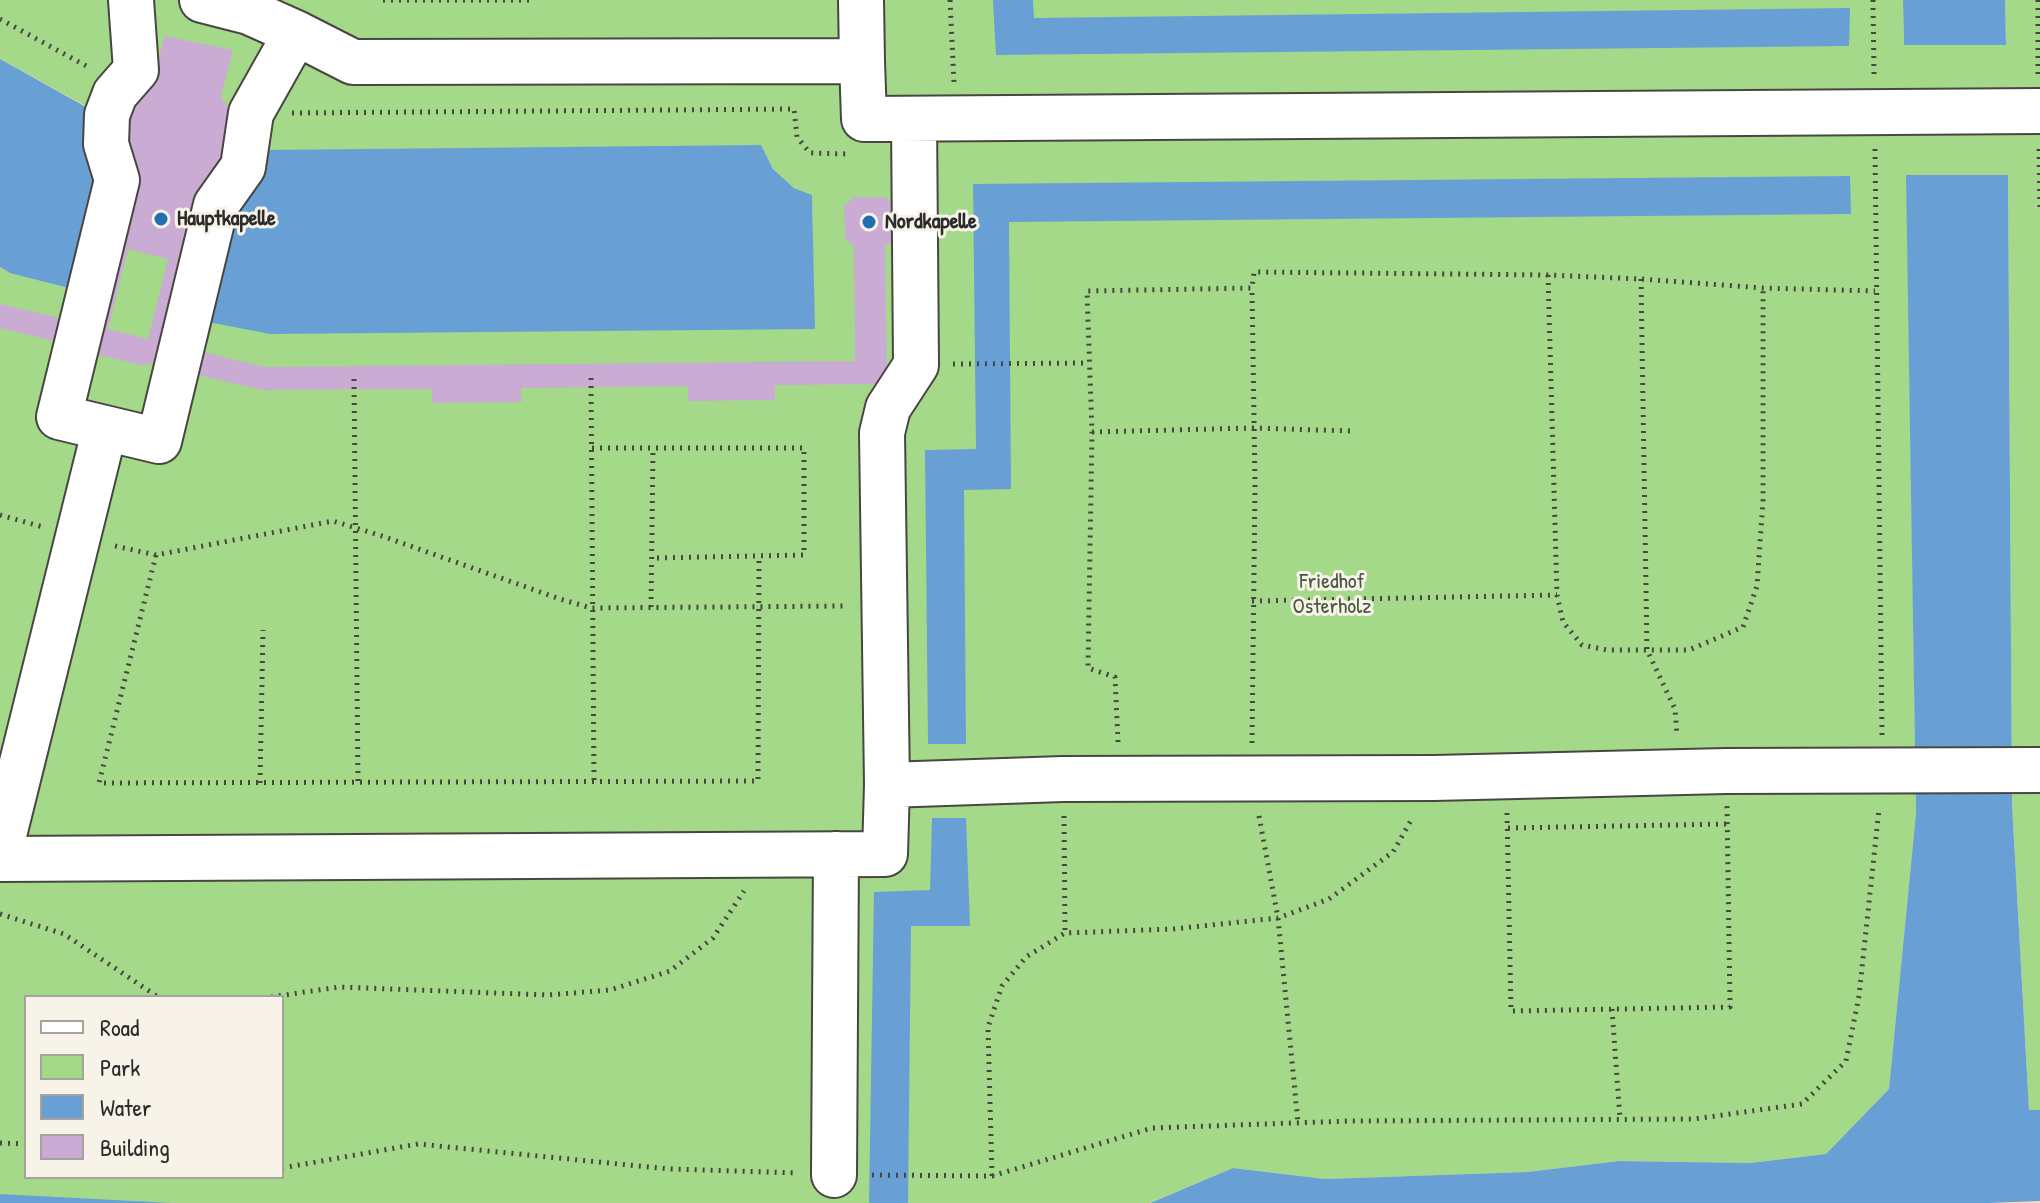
<!DOCTYPE html>
<style>
body{margin:0}
#map{position:relative;width:2040px;height:1203px;overflow:hidden;background:#f4ddc2;font-family:"Patrick Hand",sans-serif}
canvas{display:block}
.legend{position:absolute;left:24px;top:995px;width:260px;height:184px;box-sizing:border-box;background:#f7f3e8;border:2px solid #a5a39c;margin:0;padding:10px 14px;list-style:none;font-size:24px;color:#2b2b2b}
.legend li{display:flex;align-items:center;gap:16px;height:40px}
.legend b{width:40px;border:2px solid #a5a39c}
</style>
<div id="map">
<canvas width="2040" height="1203"></canvas>
<ul class="legend">
<li><b style="height:10px;background:#fff"></b>Road</li>
<li><b style="height:22px;background:#a3d989"></b>Park</li>
<li><b style="height:22px;background:#68a0d6"></b>Water</li>
<li><b style="height:22px;background:#c9abd3"></b>Building</li>
</ul>
</div>
<script>
const context = document.querySelector('canvas').getContext('2d');
context.lineJoin = 'round';
function fill(path, color) { context.fillStyle = color; context.fill(path, 'evenodd'); }
const poly = rows => new Path2D(rows.map(r => 'M' + r).join(''));
function stroke(path, color, width, dash) { context.strokeStyle = color; context.lineWidth = width; context.lineCap = dash ? 'butt' : 'round'; context.setLineDash(dash || []); context.stroke(path); }
function write(font, color, halo, rows, align = 'center') {
  context.font = font + ' "Patrick Hand",sans-serif'; context.lineWidth = 6; context.setLineDash([]); context.textBaseline = 'middle'; context.strokeStyle = halo; context.fillStyle = color; for (const [text, x, y, turn = 0] of rows) {
    context.save(); context.translate(x, y); context.rotate((+turn || 0) * Math.PI / 180); context.textAlign = isNaN(turn) ? turn : align; if (halo) context.strokeText(text, 0, 0); context.fillText(text, 0, 0); context.restore();
  }
}
const green = poly([
 [0,0,1903,0,1904,45,2006,45,2005,0,2040,0,2040,1110,2029,1110,2012,804,2008,175,1907,175,1916,813,1889,1089,1826,1154,1750,1163,1619,1161,1527,1172,1325,1179,1233,1168,1149,1203,0,1203,0,267,11,273,95,111,0,59],
 [760,145,773,169,794,188,812,195,814,329],
 [26,997,282,997,282,1177,26,1177]
]);
const water = poly([
 [993,0,1033,0,1034,18,1850,8,1849,46,996,55],
 [1903,0,2005,0,2006,45,1904,45],
 [0,59,95,112,100,171,69,288,10,273,0,267],
 [761,145,773,169,794,188,812,195,815,329,270,334,198,320,226,205,266,150],
 [1906,175,2008,175,2012,804,2029,1110,2040,1110,2040,1201,1988,1203,1150,1203,1233,1168,1325,1179,1527,1172,1619,1161,1750,1163,1826,1154,1889,1089,1916,813],
 [1850,176,1851,214,1009,222,1011,489,964,490,966,744,928,744,925,450,976,449,973,184],
 [932,818,966,818,970,926,911,926,908,1203,869,1203,874,892,930,890],
 [0,1194,171,1203,0,1203]
]);
const building = poly([
 [164,36,233,50,221,96,231,112,236,128,171,344,264,367,855,361,854,247,845,238,844,206,854,197,885,197,894,206,895,237,885,247,887,384,775,385,775,400,688,401,688,386,521,388,522,402,432,403,432,389,263,390,146,363,145,366,99,355,100,352,0,328,0,304,94,326,113,132,155,78],
 [128,249,168,259,148,339,108,329]
]);
const path = poly([
 [383,0,533,0],
 [950,0,954,82],
 [1873,0,1874,75],
 [2038,0,2038,75],
 [0,19,90,68],
 [292,113,794,109,797,137,810,153,850,154],
 [1875,149,1882,735],
 [2039,149,2040,210],
 [1548,275,1557,595,1563,622,1582,645,1607,650,1689,650,1743,627,1757,586,1763,500,1763,288],
 [1641,279,1647,650,1675,709,1677,736],
 [953,364,1089,363],
 [591,378,594,783],
 [354,379,358,783],
 [1092,432,1252,428,1354,431],
 [592,448,804,448,804,555,653,558],
 [0,515,43,527],
 [115,546,156,555,333,521,382,536,560,599,591,608,846,606],
 [156,555,99,783,758,781,759,557],
 [1252,601,1557,595],
 [651,607,653,450],
 [1118,742,1115,677,1088,668,1092,432,1087,291,1252,288,1254,272,1548,275,1641,279,1763,288,1875,291],
 [1252,743,1255,485,1252,288],
 [260,783,263,630],
 [1507,813,1511,1011,1730,1007,1727,806],
 [1064,816,1065,933],
 [1259,816,1278,918,1298,1123],
 [1508,828,1727,824],
 [0,914,64,934,158,997],
 [271,997,339,987,548,995,610,990,670,971,713,938,744,891],
 [1612,1009,1620,1119],
 [0,1143,26,1144],
 [282,1168,418,1144,669,1169,798,1173],
 [872,1175,992,1176,1152,1128,1350,1121,1694,1119,1802,1104,1846,1061,1859,996,1879,809],
 [992,1176,988,1027,1002,986,1026,957,1065,933,1173,929,1278,918,1329,899,1393,852,1413,817]
]);
const minor = poly([
 [131,0,136,70,115,94,107,115,106,144,117,180,59,417,159,441,216,205,243,167,251,113,296,33],
 [202,0,249,12,296,33,353,62,862,61,864,119,2040,111],
 [861,0,862,61],
 [887,785,882,433,888,408,916,365,914,119],
 [0,851,105,428],
 [0,859,885,854,887,785,1063,779,1434,778,1726,771,2040,770],
 [834,1175,836,854]
]);
const markers = [
 [161,219,8,"#1f6fb2"],
 [869,222,8,"#1f6fb2"]
];
const poiNames = [
 ["Hauptkapelle",177,219],
 ["Nordkapelle",885,222]
];
const parkNames = [
 ["Friedhof",1332,582],
 ["Osterholz",1332,607]
];
fill(green, '#a3d989');
fill(water, '#68a0d6');
fill(building, '#c9abd3');
stroke(minor, '#494642', 48);
stroke(path, '#494642', 5, [2, 6]);
stroke(minor, '#fff', 44);
for (const [x, y, r, color] of markers) { const dot = new Path2D(); dot.arc(x, y, r, 0, 2 * Math.PI); context.fillStyle = color; context.fill(dot); stroke(dot, '#f7f3e8', 3); }
write('bold 22px', '#2b2b2b', '#f7f3e8', poiNames, 'left');
write('22px', '#495642', '#f7f3e8', parkNames);
</script>
